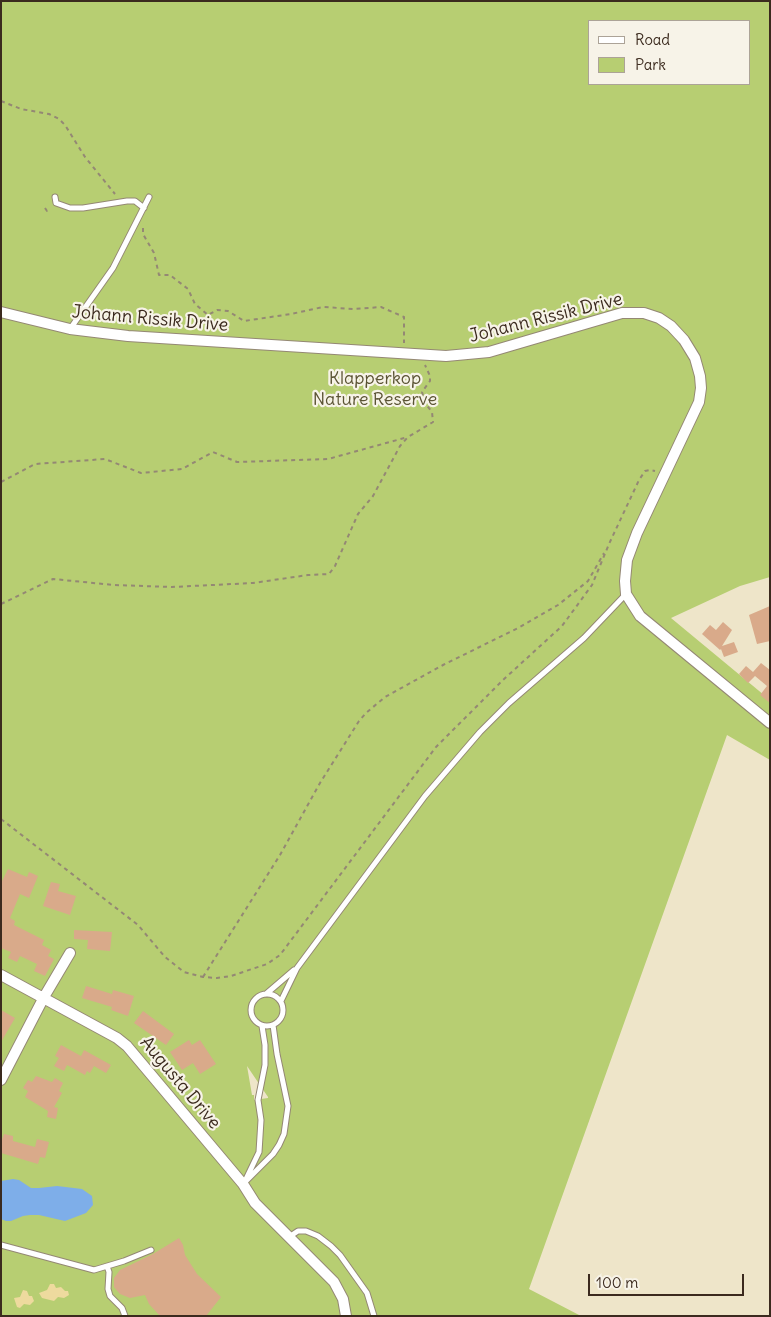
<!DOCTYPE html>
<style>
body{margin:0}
#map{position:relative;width:771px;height:1317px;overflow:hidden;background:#eee5c9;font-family:Delius,sans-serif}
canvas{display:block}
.frame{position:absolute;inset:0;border:2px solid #3b2a1e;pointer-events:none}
.legend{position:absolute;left:588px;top:20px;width:162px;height:65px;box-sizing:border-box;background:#f7f3e8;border:1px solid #aca397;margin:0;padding:6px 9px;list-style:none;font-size:15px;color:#3b2a1e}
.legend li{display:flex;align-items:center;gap:10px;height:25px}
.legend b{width:25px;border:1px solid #aca397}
.scale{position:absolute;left:588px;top:1274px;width:156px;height:22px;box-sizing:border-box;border:2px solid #3b2a1e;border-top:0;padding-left:6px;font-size:15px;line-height:18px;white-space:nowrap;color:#3b2a1e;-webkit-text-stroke:4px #f7f3e8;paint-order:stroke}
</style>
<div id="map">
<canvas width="771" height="1317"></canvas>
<div class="frame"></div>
<ul class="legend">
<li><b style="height:6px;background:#fff"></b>Road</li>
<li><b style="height:14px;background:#b7ce72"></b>Park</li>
</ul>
<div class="scale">100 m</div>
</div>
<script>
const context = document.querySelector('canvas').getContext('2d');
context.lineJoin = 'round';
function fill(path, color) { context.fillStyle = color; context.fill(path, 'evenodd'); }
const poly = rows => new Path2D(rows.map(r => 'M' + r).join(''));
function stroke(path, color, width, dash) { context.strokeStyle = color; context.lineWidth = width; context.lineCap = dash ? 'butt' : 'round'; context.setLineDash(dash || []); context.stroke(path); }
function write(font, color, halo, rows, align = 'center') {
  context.font = font + ' Delius,sans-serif'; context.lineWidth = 4.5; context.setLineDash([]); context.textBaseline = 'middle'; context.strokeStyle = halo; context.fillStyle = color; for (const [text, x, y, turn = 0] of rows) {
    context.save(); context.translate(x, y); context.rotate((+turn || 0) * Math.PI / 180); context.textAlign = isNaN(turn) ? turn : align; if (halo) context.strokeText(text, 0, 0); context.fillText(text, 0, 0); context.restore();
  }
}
const green = poly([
 [1,1,770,1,770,577,740,586,671,618,770,700,770,760,727,735,529,1289,581,1316,1,1316],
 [590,21,750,21,750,84,590,84],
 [247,1066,268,1097,268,1098,254,1100,254,1095,252,1095]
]);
const sand = poly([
 [50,1284,54,1284,56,1288,61,1287,65,1291,68,1291,69,1295,64,1298,58,1297,54,1301,42,1298,39,1293,47,1290],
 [23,1290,27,1291,29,1296,32,1296,34,1301,30,1305,24,1304,20,1308,17,1307,14,1298,20,1297]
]);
const water = poly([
 [13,1179,19,1180,31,1188,39,1188,57,1186,82,1189,92,1196,93,1205,86,1213,65,1221,39,1215,30,1215,23,1216,11,1221,6,1221,1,1219,1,1181]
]);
const building = poly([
 [770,606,770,641,757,644,749,615],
 [723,622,732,630,722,646,734,642,738,652,724,657,721,649,720,650,702,634,710,625,716,630],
 [761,663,770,670,770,703,760,695,767,686,755,676,748,683,739,674,746,666,753,672],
 [8,869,27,877,29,872,38,876,29,898,20,894,10,918,15,921,14,925,44,940,42,945,51,950,48,956,54,959,45,976,34,971,37,964,20,956,17,962,8,958,11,952,1,948,1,883],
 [51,882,60,884,58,891,76,896,70,915,43,906],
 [74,930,112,932,110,951,87,949,88,940,74,939],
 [86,986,112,994,113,990,134,996,128,1016,111,1010,112,1007,82,998],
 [1,1010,15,1018,1,1042],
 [143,1011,174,1034,166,1045,134,1023],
 [189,1040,192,1045,200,1040,216,1064,200,1074,193,1063,182,1070,170,1052],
 [61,1045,81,1056,84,1050,111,1065,106,1073,94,1066,90,1073,87,1071,85,1075,67,1065,64,1071,54,1066,59,1058,55,1056],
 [36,1076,52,1082,55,1078,63,1083,59,1091,62,1093,54,1107,58,1108,56,1119,47,1117,48,1111,25,1097,28,1091,23,1088,28,1080,32,1082],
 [4,1134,13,1136,13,1141,35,1147,37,1139,49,1142,45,1158,40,1157,38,1164,1,1153,1,1142],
 [179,1238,183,1245,185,1255,197,1274,221,1297,206,1316,160,1316,149,1304,145,1295,130,1298,120,1294,114,1287,114,1278,120,1270,153,1254]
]);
const path = poly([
 [1,101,21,109,49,114,59,119,65,125,85,157,115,194],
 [45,208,47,211,51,210],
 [143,228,143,234,154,253,159,275,170,275,188,289,195,304,208,315,217,310,228,311,244,321,291,314,323,307,354,309,381,307,404,317,404,343],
 [1,482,35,464,105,459,141,473,182,469,213,452,237,462,328,459,408,437],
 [1,604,53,579,114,585,172,587,253,583,308,575,329,574,335,566,358,514,373,496,400,446,408,437,433,422,432,412,425,403,422,392,430,381,430,376,425,365],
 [1,819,138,925,165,957,184,972,203,977,217,978,231,976,267,964,280,955,436,747,503,680,562,626,592,585,609,544,639,480,645,471,650,470,655,471],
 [203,977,280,855,320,783,359,721,366,713,385,697,443,665,520,627,558,605,588,581,604,553]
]);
const service = poly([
 [55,197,56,203,70,208,83,208,127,201,135,201,144,208],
 [70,329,113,268,149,197],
 '251 1010a16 16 0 1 1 32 0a16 16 0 1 1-32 0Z',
 [266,994,294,970],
 [281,1001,297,968,425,796,480,732,509,703,584,638,626,594],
 [246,1179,259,1152,261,1120,258,1100,265,1065,265,1045,262,1026],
 [243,1184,273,1154,279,1145,284,1134,288,1106,277,1054,273,1025],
 [289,1237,298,1231,306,1231,318,1236,331,1246,340,1255,367,1293,374,1316],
 [1,1245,94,1270,124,1261,151,1250],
 [107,1266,109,1272,108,1289,110,1296,122,1308,125,1316]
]);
const minor = poly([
 [1,312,70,329,128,336,446,356,489,352,622,313,644,313,659,318,671,326,684,340,695,358,700,376,701,388,699,402,637,533,627,560,625,581,626,594,640,616,770,723],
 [1,975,117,1038,127,1046,243,1184,255,1203,334,1282,343,1299,346,1316],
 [1,1080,44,997,70,953]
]);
const streetNames = [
 ["Johann Rissik Drive",546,318,-14],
 ["Johann Rissik Drive",150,319,5],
 ["Augusta Drive",180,1083,50]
];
const parkNames = [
 ["Klapperkop",375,379],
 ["Nature Reserve",375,400]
];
fill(green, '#b7ce72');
fill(sand, '#eeda9e');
fill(water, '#7eaee9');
fill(building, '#d9aa8a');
stroke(service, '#948874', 7);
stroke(minor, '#948874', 12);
stroke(path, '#948874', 2, [4, 4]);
stroke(service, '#fff', 5);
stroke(minor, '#fff', 10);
write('18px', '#3b2a1e', '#f7f3e8', streetNames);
write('18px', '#5a5333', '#f7f3e8', parkNames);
</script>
